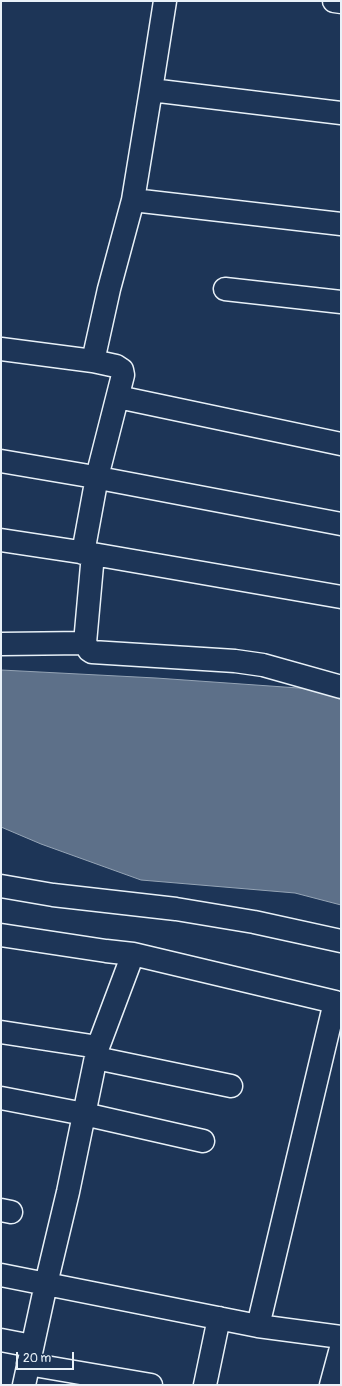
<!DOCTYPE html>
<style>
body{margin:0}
#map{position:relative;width:342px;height:1386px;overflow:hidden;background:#1d3557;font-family:Pangolin,sans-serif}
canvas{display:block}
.frame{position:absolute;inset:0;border:2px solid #e8f1f8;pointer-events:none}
.scale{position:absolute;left:16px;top:1352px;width:58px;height:18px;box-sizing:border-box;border:2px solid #e8f1f8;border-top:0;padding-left:5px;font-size:12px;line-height:14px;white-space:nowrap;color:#e8f1f8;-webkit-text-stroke:3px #1d3557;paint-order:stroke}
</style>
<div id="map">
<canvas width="342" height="1386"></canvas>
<div class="frame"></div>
<div class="scale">20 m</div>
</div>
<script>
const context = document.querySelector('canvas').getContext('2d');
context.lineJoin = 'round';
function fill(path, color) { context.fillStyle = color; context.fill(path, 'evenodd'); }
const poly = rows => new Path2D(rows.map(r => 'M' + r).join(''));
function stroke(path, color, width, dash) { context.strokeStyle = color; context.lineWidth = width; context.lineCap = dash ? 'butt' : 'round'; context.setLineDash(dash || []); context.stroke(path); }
const water = poly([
 [1,670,156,678,341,691,341,905,295,893,141,880,41,844,1,827,1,670]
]);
const minor = poly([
 [334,1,341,2],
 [151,90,341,113],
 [133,200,341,224],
 [225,289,341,302],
 [1,349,93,361],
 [118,397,341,444],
 [1,461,83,475,341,524],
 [1,540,93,554,341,597],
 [83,553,97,477,123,375,122,370,116,366,93,361,109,289,133,200,151,90,165,1],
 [93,554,85,643,89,650,92,652,235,661,263,665,341,687],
 [1,644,85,643],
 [1,886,53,895,176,909,254,922,341,941],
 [1,935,106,951,133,954,335,1002,341,1005],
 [1,1032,98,1047],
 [96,1058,231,1086],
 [1,1098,84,1114,203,1141],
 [1,1210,11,1212],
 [1,1275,258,1326,341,1337],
 [258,1326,335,1002],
 [1,1340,32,1346],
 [28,1364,151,1385],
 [24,1385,46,1284,68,1192,98,1047,133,954],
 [205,1385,219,1318],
 [331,1385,341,1348]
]);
fill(water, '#5d7089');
stroke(water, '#95a4b5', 1);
stroke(minor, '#e8f1f8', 25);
stroke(minor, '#1d3557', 22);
</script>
